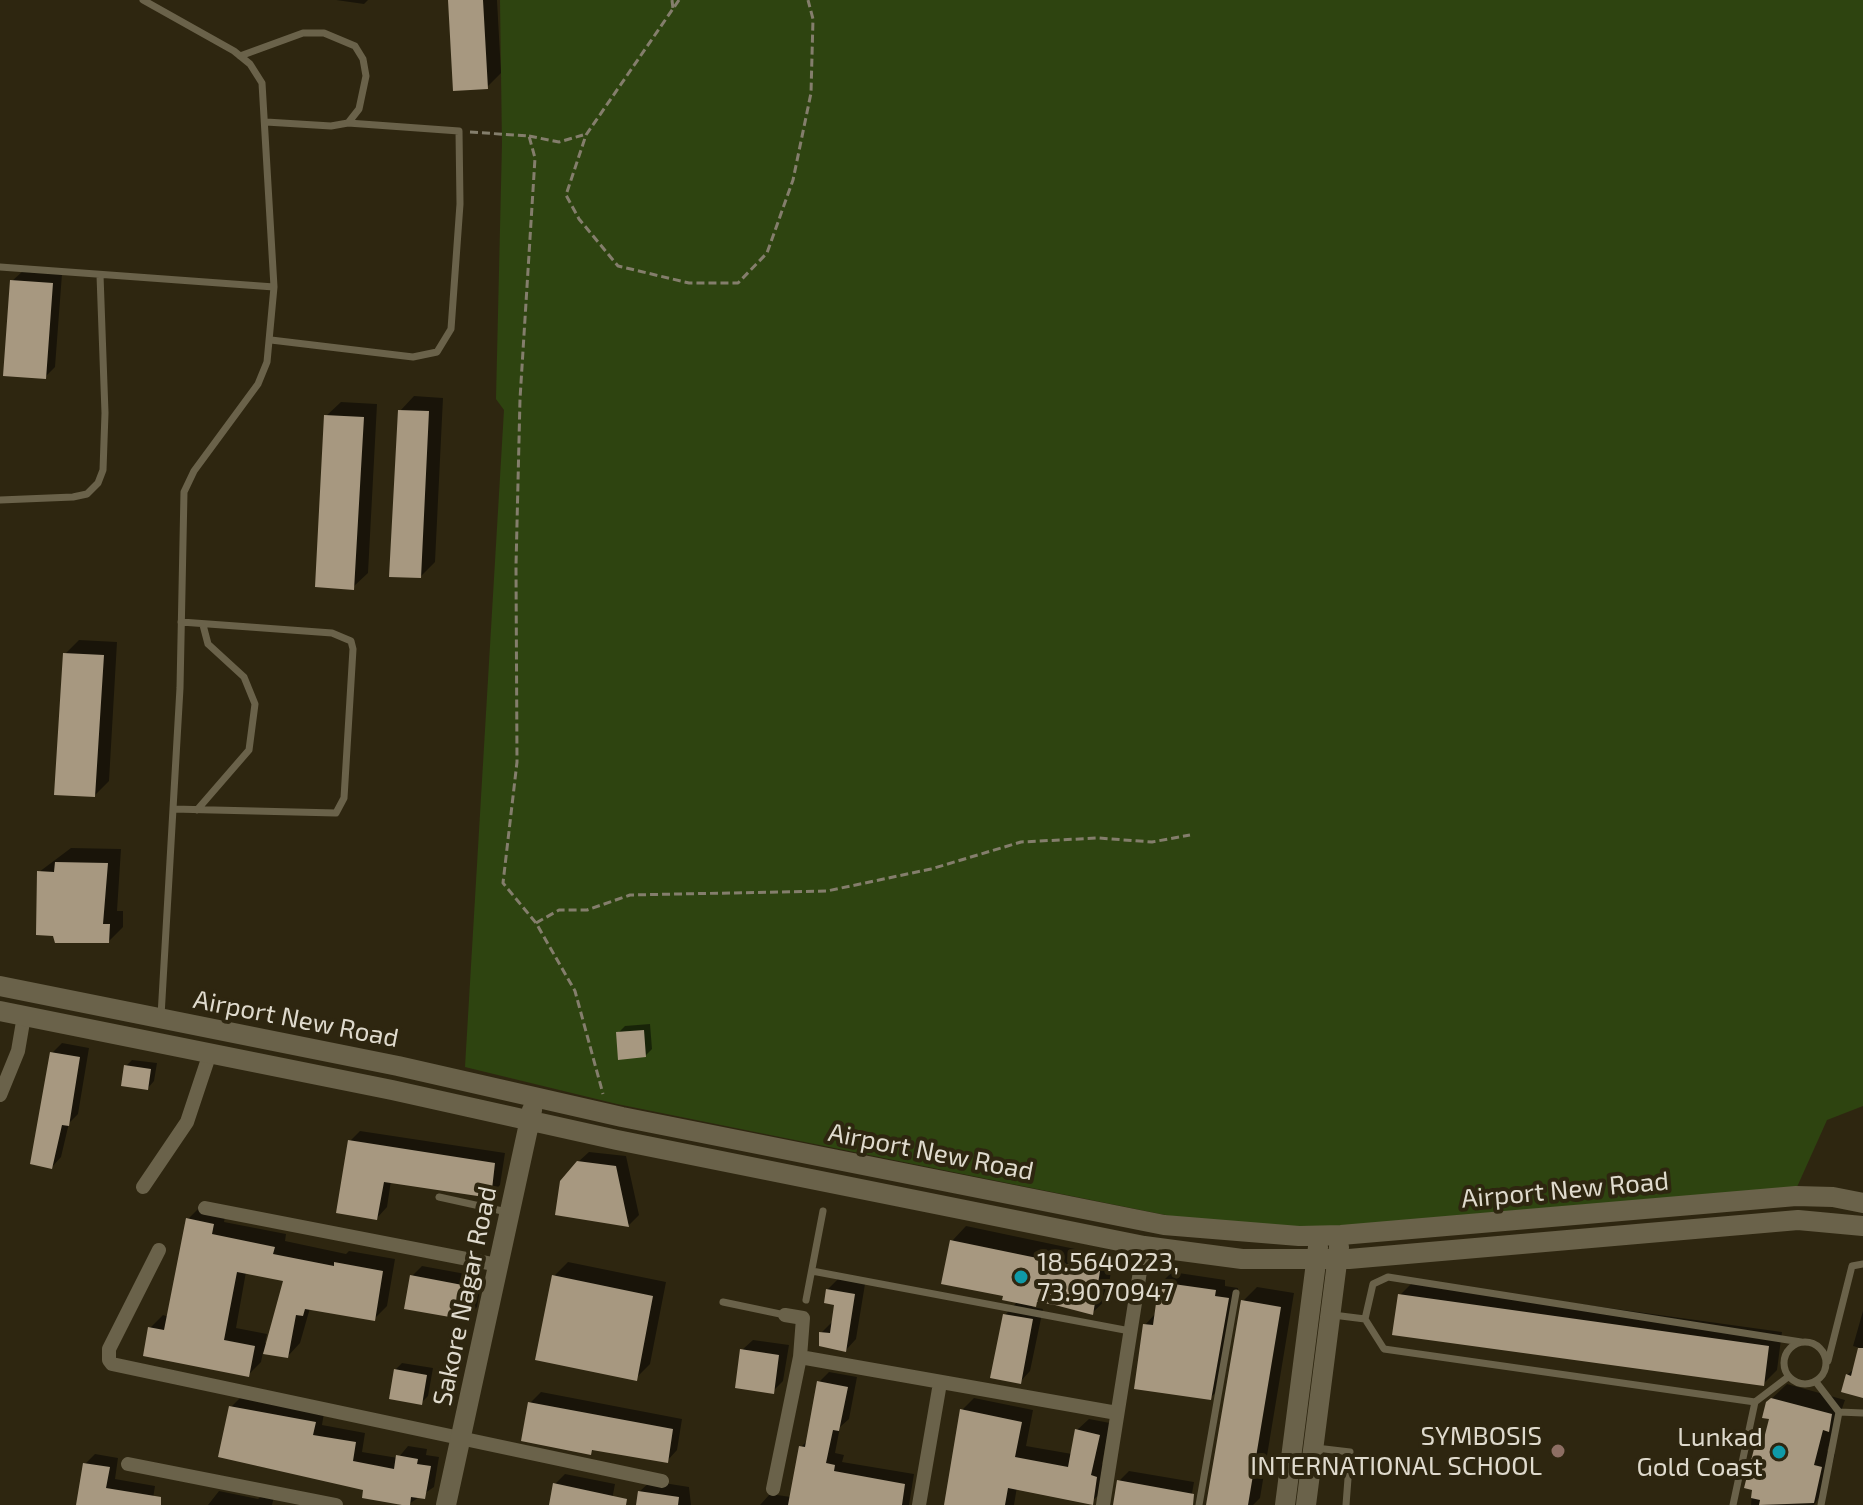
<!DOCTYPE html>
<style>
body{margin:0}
canvas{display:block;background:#2e2610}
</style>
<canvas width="1863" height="1505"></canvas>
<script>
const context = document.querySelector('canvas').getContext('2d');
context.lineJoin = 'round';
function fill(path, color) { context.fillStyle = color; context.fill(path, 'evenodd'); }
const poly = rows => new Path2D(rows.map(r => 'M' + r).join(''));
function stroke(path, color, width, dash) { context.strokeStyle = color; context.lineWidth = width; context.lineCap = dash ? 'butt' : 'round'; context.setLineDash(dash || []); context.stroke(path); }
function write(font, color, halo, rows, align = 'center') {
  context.font = font + ' "Exo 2",sans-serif'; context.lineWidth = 8; context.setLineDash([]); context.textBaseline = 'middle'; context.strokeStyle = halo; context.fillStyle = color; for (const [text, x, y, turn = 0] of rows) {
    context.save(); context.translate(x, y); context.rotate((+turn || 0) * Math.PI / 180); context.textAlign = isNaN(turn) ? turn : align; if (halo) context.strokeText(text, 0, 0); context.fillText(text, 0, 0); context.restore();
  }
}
const green = poly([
 [500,0,1863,0,1863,1106,1827,1120,1797,1187,1296,1230,1195,1221,617,1104,465,1067,504,410,496,399,502,144]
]);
const shadow = poly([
 [336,0,368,0,364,4],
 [450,0,497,0,501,73,487,87],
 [23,271,62,274,55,367,45,377,12,281],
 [414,396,443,398,435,562,421,576,400,411],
 [341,402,377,404,368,573,353,587,326,416],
 [79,640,117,642,109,781,95,795,65,654],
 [71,848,121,849,117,911,123,911,123,927,109,941,39,872],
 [650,1024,652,1049,645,1056,618,1033,625,1026],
 [62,1043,89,1048,78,1114,69,1123,61,1157,52,1167,52,1053],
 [132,1060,157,1063,154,1081,148,1088,126,1066],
 [360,1131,505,1153,500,1185,490,1195,391,1181,387,1207,377,1218,350,1141],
 [589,1152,626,1156,639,1215,629,1225,578,1162],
 [201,1206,226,1211,224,1222,286,1234,285,1241,346,1254,349,1251,395,1259,387,1306,374,1319,310,1308,300,1343,288,1356,263,1352,261,1362,248,1375,150,1328,163,1315,169,1317,188,1219],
 [246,1272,285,1280,268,1344,265,1343,267,1334,236,1328],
 [966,1226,1113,1257,1107,1299,1092,1313,1039,1301,1032,1307,1043,1309,1030,1371,1020,1382,1005,1315,1018,1301,1005,1294,952,1241],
 [568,1262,666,1282,650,1364,636,1378,554,1276],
 [422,1266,482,1277,477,1307,466,1318,412,1276],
 [1172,1272,1225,1280,1225,1286,1238,1288,1220,1388,1210,1398,1145,1325,1155,1314,1161,1283],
 [838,1279,865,1284,856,1339,846,1350,821,1333,832,1322,836,1304,827,1290],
 [1414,1281,1782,1332,1777,1370,1763,1384,1400,1295],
 [1257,1287,1294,1293,1260,1498,1253,1505,1208,1505,1243,1301],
 [1863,1311,1863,1396,1847,1375,1855,1368,1860,1348,1853,1346],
 [753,1340,789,1345,783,1381,773,1391,742,1350],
 [402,1363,433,1368,428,1396,421,1403,395,1370],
 [829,1372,857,1377,849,1419,840,1427,835,1453,844,1455,842,1462,914,1474,909,1505,760,1505,770,1494,791,1497,801,1447,808,1440,819,1382],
 [1787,1384,1845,1400,1827,1451,1835,1454,1827,1486,1814,1505,1751,1505,1756,1450,1766,1439,1772,1418,1767,1403],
 [541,1392,682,1419,677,1450,667,1461,594,1449,590,1453,530,1403],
 [241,1397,324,1413,322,1425,365,1433,362,1452,398,1458,408,1446,427,1449,426,1455,439,1457,434,1487,409,1504,365,1489,231,1407],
 [974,1398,1033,1410,1026,1446,1072,1454,1077,1430,1089,1419,1110,1423,1102,1464,1108,1465,1104,1490,1092,1501,1017,1487,1014,1505,945,1505,962,1410],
 [95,1454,118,1458,115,1479,155,1486,152,1505,78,1505,85,1464],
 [1129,1471,1194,1482,1190,1505,1115,1505,1119,1481],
 [565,1474,615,1484,611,1505,551,1505,555,1484],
 [651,1481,689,1487,691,1505,638,1505,640,1491],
 [219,1491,258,1499,263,1495,274,1497,272,1505,208,1505]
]);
const building = poly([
 [448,0,483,0,488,89,453,91],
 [10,280,53,283,46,379,3,376],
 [398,410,429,411,421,578,389,577],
 [324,415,364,417,354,590,315,587],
 [63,653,104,655,95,797,54,795],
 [55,862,108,863,103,924,110,924,109,943,55,943,53,936,36,935,37,871,54,872],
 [644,1030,646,1057,618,1060,616,1032],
 [50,1052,80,1057,69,1126,62,1125,52,1169,30,1164],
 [124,1065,151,1069,148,1090,121,1086],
 [348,1140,495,1163,491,1198,384,1182,377,1220,336,1213],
 [577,1161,616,1166,629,1227,555,1215,560,1181],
 [186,1218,214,1224,212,1234,275,1247,273,1254,334,1266,334,1262,383,1271,375,1321,305,1309,303,1316,296,1315,288,1358,263,1354,283,1281,237,1272,224,1340,255,1346,249,1377,143,1356,148,1327,164,1330],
 [950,1240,1100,1271,1093,1315,1055,1305,1037,1302,1036,1307,1002,1300,1003,1296,941,1284],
 [410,1275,473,1287,467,1320,404,1309],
 [552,1275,653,1296,637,1381,535,1360],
 [1159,1282,1216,1290,1215,1296,1229,1298,1211,1400,1134,1389,1143,1324,1153,1325],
 [826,1289,855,1294,846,1352,819,1346,819,1332,830,1333,834,1305,824,1303],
 [1398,1294,1769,1346,1764,1386,1392,1335],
 [1241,1300,1281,1307,1248,1505,1206,1505],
 [1003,1314,1033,1319,1021,1384,990,1378],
 [1858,1348,1863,1348,1863,1398,1841,1392,1846,1374,1851,1376],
 [740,1349,779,1355,774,1394,735,1388],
 [394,1369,427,1375,422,1405,389,1399],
 [817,1381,848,1387,839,1431,833,1430,826,1463,835,1465,834,1471,905,1484,902,1505,788,1505,799,1446,805,1447],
 [1771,1398,1832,1414,1829,1432,1823,1430,1814,1465,1822,1467,1814,1503,1759,1505,1760,1500,1751,1498,1752,1490,1744,1488,1754,1449,1761,1450,1769,1419,1762,1418,1766,1402],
 [528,1402,673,1429,668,1463,592,1450,591,1455,521,1441],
 [229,1406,316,1422,313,1435,356,1442,353,1461,394,1469,396,1455,418,1459,417,1464,431,1466,425,1499,411,1497,410,1505,402,1505,362,1498,363,1490,218,1457],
 [960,1409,1022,1422,1015,1457,1068,1467,1075,1429,1100,1435,1091,1475,1097,1477,1093,1505,1008,1488,1005,1505,944,1505],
 [83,1463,110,1467,106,1488,161,1497,161,1505,76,1505],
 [1117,1480,1194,1494,1193,1505,1113,1505],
 [553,1483,627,1499,626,1505,549,1505],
 [638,1491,679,1497,678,1505,636,1505]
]);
const path = poly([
 [672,0,673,9],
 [679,0,586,135,566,195,579,219,618,266,689,283,738,283,767,253,793,180,811,93,813,19,808,0],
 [470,132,529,136,535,158,520,399,516,566,517,762,503,883,536,923,575,991,603,1094],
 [529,136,559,142,583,135],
 [536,923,559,910,587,910,630,895,827,891,931,869,1021,842,1098,838,1152,842,1190,835]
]);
const lane = poly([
 [143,0,234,51,250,64,262,83,274,287,267,362,258,384,194,471,184,492,180,688,161,1016],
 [240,56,303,33,324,33,355,46,363,59,366,76,359,109,348,123],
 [266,122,331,126,348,123,459,131,460,204,451,329,437,352,413,357,271,340],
 [0,267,274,287],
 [0,500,73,497,87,494,98,483,103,470,105,413,100,275],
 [173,809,336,813,344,798,353,649,351,641,332,633,181,622],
 [197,810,249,750,255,704,244,677,208,644,203,625],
 [439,1197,507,1212],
 [812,1271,1130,1331],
 [806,1300,823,1211],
 [723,1302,785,1315],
 [1333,1315,1365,1319,1384,1349,1755,1402,1733,1505],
 [1365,1319,1373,1284,1388,1277,1801,1342],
 '1784 1363a21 21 0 1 1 42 0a21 21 0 1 1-42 0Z',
 [1828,1361,1852,1266,1863,1264],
 [1816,1382,1839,1412,1821,1505],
 [1755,1402,1788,1377],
 [1839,1412,1863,1413],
 [1316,1448,1350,1452,1346,1505],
 [1199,1505,1236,1293]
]);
const street = poly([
 [0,1095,18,1051,24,1016],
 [143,1187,187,1122,210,1053],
 [205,1208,498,1265],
 [159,1250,109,1349,109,1360,112,1364,662,1481],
 [800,1357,1117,1413],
 [128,1464,336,1505],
 [773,1489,800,1357,803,1318,785,1315],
 [919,1505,940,1383],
 [1103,1505,1144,1246]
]);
const secondary = poly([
 [0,986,398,1066,622,1117,1164,1225,1299,1236,1341,1235,1796,1196,1833,1197,1863,1203],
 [0,1011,392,1090,617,1140,1144,1246,1242,1259,1349,1259,1798,1220,1863,1226],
 [446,1505,532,1110],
 [1285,1505,1318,1247],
 [1306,1505,1339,1247]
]);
const markers = [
 [1021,1277,8,"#0f9aa8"],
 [1558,1451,8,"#8d6e63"],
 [1779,1452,8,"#0f9aa8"]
];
const streetNames = [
 ["Airport New Road",296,1019,11],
 ["Airport New Road",931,1152,11],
 ["Airport New Road",1565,1190,-5],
 ["Sakore Nagar Road",465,1296,-78]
];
const poiNames = [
 ["18.5640223,",1037,1262,"left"],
 ["73.9070947",1037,1292,"left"],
 ["SYMBOSIS",1542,1436],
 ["INTERNATIONAL SCHOOL",1542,1466],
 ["Lunkad",1763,1437],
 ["Gold Coast",1763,1467]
];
fill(green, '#2e4410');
fill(shadow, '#0007');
fill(building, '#a79880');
stroke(path, '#847e6c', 3, [8, 4]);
stroke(lane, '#6a624a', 7);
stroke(street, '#6a624a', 14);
stroke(secondary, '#6a624a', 20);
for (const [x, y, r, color] of markers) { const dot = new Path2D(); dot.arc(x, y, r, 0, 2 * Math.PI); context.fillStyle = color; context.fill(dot); stroke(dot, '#2e2610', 3); }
write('26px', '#dfdacd', '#2e2610', streetNames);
write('26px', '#dfdacd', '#2e2610', poiNames, 'right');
</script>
